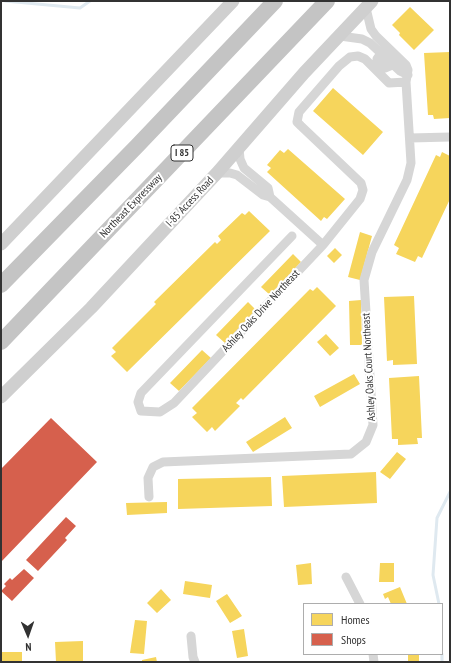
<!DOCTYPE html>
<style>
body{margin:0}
#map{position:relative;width:451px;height:663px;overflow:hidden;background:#fff;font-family:"PT Sans Narrow",sans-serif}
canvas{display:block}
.frame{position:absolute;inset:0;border:2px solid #323232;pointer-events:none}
.legend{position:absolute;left:303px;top:603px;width:140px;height:52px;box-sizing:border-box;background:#fff;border:1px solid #adadad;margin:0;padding:5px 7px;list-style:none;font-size:12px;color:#323232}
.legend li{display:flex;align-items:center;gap:8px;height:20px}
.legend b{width:20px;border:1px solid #adadad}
.north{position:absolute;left:8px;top:615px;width:40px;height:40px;-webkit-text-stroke:3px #fff;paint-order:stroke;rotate:178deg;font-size:11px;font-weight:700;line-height:16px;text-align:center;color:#323232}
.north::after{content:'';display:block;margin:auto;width:14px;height:18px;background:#323232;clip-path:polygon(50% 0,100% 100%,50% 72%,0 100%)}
</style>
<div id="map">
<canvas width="451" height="663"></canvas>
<div class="frame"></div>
<ul class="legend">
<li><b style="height:11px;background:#f6d55c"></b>Homes</li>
<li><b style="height:11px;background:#d6604d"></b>Shops</li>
</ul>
<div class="north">N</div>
</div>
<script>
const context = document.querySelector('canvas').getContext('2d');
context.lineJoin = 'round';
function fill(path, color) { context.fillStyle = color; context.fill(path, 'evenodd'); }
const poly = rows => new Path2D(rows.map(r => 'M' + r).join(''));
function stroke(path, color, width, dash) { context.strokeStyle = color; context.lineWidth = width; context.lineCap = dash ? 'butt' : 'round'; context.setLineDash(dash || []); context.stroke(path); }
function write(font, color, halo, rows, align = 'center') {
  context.font = font + ' "PT Sans Narrow",sans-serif'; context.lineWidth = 4; context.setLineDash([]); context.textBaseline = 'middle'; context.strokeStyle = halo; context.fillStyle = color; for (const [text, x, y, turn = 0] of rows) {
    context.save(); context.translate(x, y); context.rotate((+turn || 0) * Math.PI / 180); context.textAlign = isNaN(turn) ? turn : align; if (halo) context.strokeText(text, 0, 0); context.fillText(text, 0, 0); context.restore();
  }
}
const homes = poly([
 [410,7,434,30,414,50,399,35,400,33,392,25],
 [450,52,450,118,434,119,433,115,428,115,424,53],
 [333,88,383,132,363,155,313,111],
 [288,149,345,199,327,219,324,217,321,221,267,172,271,168,267,165,280,150,284,153],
 [442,152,450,156,450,199,422,258,418,256,415,262,396,254,399,248,394,245,436,155,440,157],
 [249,211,270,231,127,372,111,356,116,352,112,348,156,304,154,302,215,242,217,244,221,240,218,236,242,213,245,215],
 [360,232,372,236,360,280,348,277],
 [335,248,342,255,334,263,327,256],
 [293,254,301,262,270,295,261,287],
 [317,287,336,306,243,400,241,398,236,403,240,406,215,431,212,427,207,432,192,417,197,413,192,408,310,289,313,291],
 [414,296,417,364,393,365,393,360,387,361,384,297],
 [361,300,362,345,350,345,349,301],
 [248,302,256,310,225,343,216,335],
 [326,334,339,348,330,356,317,342],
 [202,350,211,358,179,391,170,383],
 [354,374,360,384,320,407,314,396],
 [419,376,422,438,417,438,418,444,398,445,398,439,392,439,389,378],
 [285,417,292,428,253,452,246,442],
 [397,452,406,459,390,479,380,472],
 [376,472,377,503,284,507,282,476],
 [271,477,272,506,178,509,178,479],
 [167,502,167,513,127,515,126,503],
 [311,563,312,584,298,585,296,565],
 [380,563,394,563,394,582,379,582],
 [185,581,212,585,210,598,183,594],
 [400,587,407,604,391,604,388,597,385,599,383,594],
 [161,589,171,600,157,613,147,603],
 [227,594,242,616,230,623,216,601],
 [135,620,147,621,144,654,130,653],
 [244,629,248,656,237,658,232,631],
 [83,641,83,662,56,662,55,642],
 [1,652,22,652,22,662,1,662],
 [408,654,419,654,419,662,408,662],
 [156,657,157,662,142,662,142,660]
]);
const shops = poly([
 [51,418,97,462,1,562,1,469],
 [66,517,76,526,65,538,67,540,38,571,26,560],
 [24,569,34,578,12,601,1,591,6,586,4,584,10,578,12,580]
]);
const stream = poly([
 [5,1,80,8,90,1],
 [439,604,433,575,437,518,450,492],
 [442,654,442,662]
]);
const street = poly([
 [340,36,362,39,370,43,400,71,408,75],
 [385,48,377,59,378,62,385,68,397,63],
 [410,138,450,137],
 [239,148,240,159,244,168,268,188,270,197],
 [217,173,230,173,237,175,263,195,270,197,323,245,174,403,160,412,141,411,138,402,141,393,292,236],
 [323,245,360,199,363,190,361,183,301,126,297,122,299,112,339,66,350,57,358,56,365,59,389,83,406,82],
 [149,497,148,478,153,467,163,462,351,454,366,442,373,425,364,280,372,252,407,180,411,163,406,82,408,70,406,65,376,36,371,29,366,8],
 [346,577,360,604],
 [191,636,193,657,195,662],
 [373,654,374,662]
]);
const secondary = poly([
 [1,244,233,1],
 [1,397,91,308,217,173,304,73,372,1]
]);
const highway = poly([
 [1,285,137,146,275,1],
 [1,342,327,1]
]);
const shields = [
 [182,153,22]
];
const shieldNames = [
 ["I 85",182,153]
];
const streetNames = [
 ["I-85 Access Road",190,202,-47],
 ["Northeast Expressway",131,206,-46],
 ["Ashley Oaks Drive Northeast",261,311,-47],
 ["Ashley Oaks Court Northeast",369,367,-93]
];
fill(homes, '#f6d55c');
fill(shops, '#d6604d');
stroke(stream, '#dfe9f0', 3);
stroke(street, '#d6d6d6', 9);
stroke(secondary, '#cfcfcf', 13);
stroke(highway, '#c4c4c4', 16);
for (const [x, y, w] of shields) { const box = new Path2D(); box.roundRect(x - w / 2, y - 8, w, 16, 3); context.fillStyle = '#fff'; context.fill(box); stroke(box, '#323232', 1); }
write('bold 10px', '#323232', null, shieldNames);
write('11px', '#323232', '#fff', streetNames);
</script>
